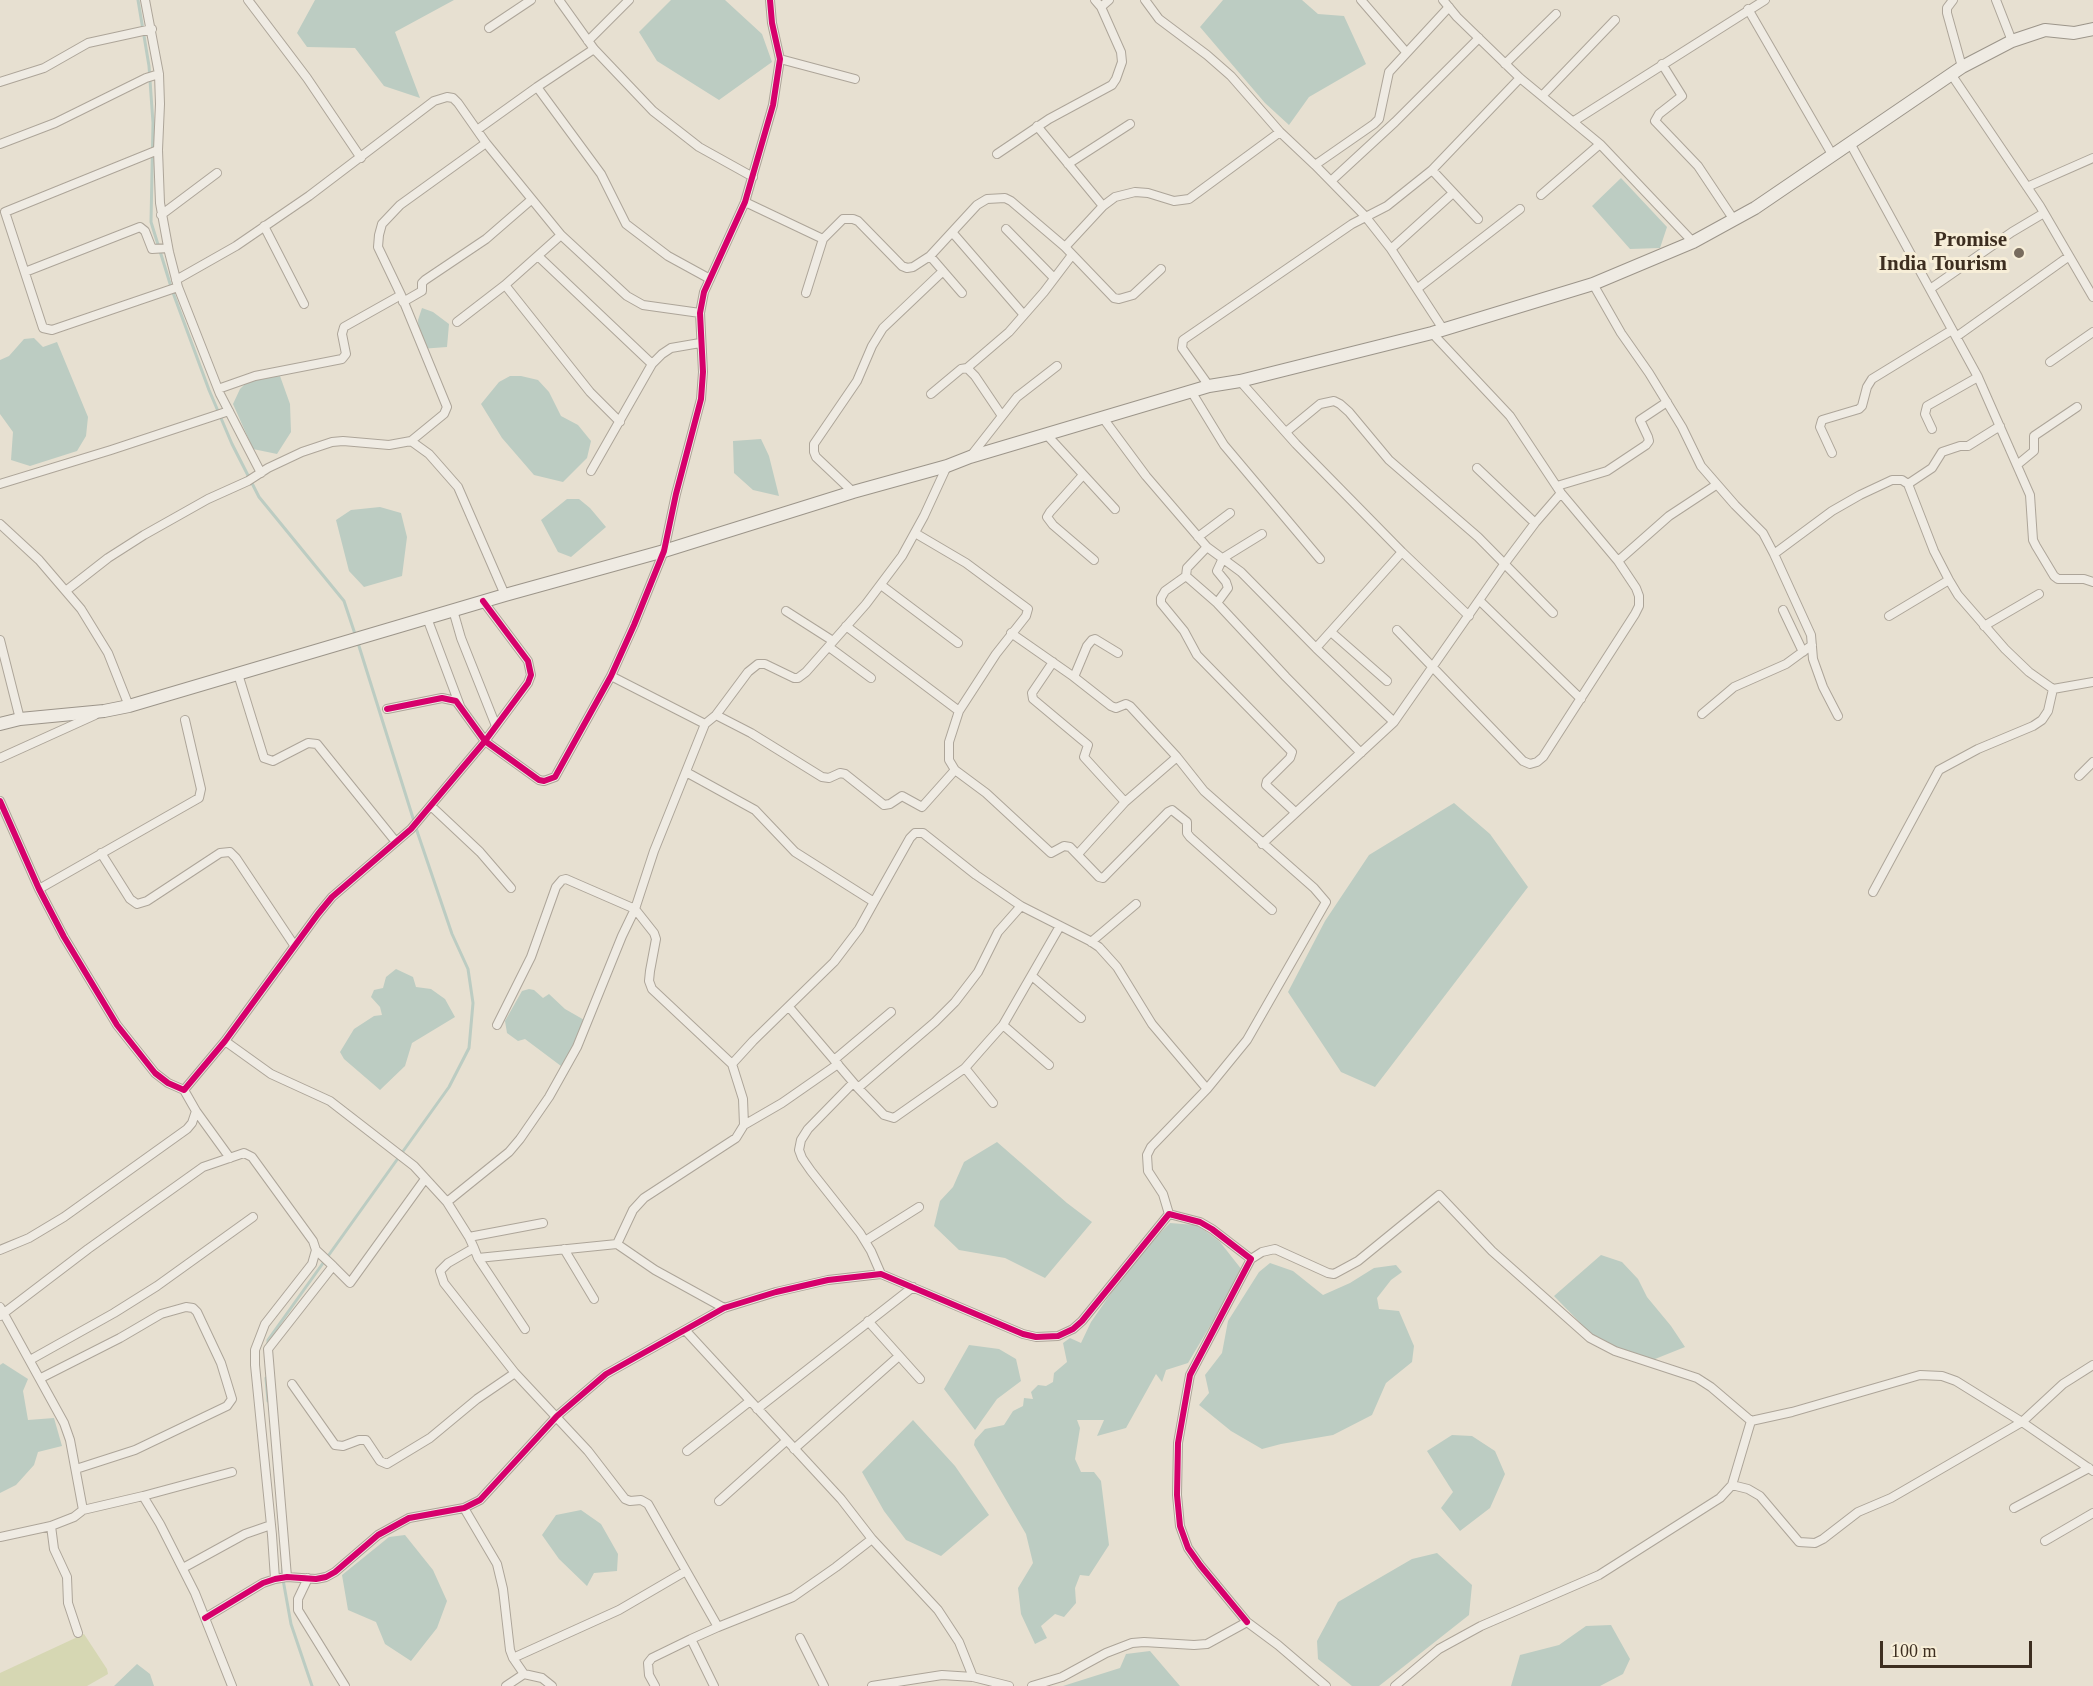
<!DOCTYPE html>
<style>
body{margin:0}
#map{position:relative;width:2093px;height:1686px;overflow:hidden;background:#e7e0d1;font-family:Georgia,serif}
canvas{display:block}
.scale{position:absolute;left:1880px;top:1641px;width:152px;height:27px;box-sizing:border-box;border:3px solid #3d2e20;border-top:0;padding-left:8px;font-size:18px;line-height:21px;white-space:nowrap;color:#3d2e20;-webkit-text-stroke:4px #f7eed8;paint-order:stroke}
</style>
<div id="map">
<canvas width="2093" height="1686"></canvas>
<div class="scale">100 m</div>
</div>
<script>
const context = document.querySelector('canvas').getContext('2d');
context.lineJoin = 'round';
function fill(path, color) { context.fillStyle = color; context.fill(path, 'evenodd'); }
const poly = rows => new Path2D(rows.map(r => 'M' + r).join(''));
function stroke(path, color, width, dash) { context.strokeStyle = color; context.lineWidth = width; context.lineCap = dash ? 'butt' : 'round'; context.setLineDash(dash || []); context.stroke(path); }
function write(font, color, halo, rows, align = 'center') {
  context.font = font + ' Georgia,serif'; context.lineWidth = 6; context.setLineDash([]); context.textBaseline = 'middle'; context.strokeStyle = halo; context.fillStyle = color; for (const [text, x, y, turn = 0] of rows) {
    context.save(); context.translate(x, y); context.rotate((+turn || 0) * Math.PI / 180); context.textAlign = isNaN(turn) ? turn : align; if (halo) context.strokeText(text, 0, 0); context.fillText(text, 0, 0); context.restore();
  }
}
const green = poly([
 [84,1634,107,1669,108,1674,87,1686,0,1686,0,1673]
]);
const water = poly([
 [315,0,454,0,395,32,420,98,384,86,355,48,307,47,297,33],
 [671,0,725,0,762,34,772,62,719,100,657,61,639,32],
 [1223,0,1302,0,1318,14,1344,16,1366,64,1309,97,1289,125,1265,103,1200,27],
 [1621,178,1667,227,1660,248,1630,249,1592,206],
 [422,308,433,312,449,324,447,347,420,349,418,320],
 [34,338,43,347,57,342,88,417,86,436,77,451,30,466,11,460,13,432,0,414,0,360,9,356,24,339],
 [280,376,290,404,291,432,277,454,253,449,233,404,240,389,248,381],
 [510,376,521,376,538,380,549,392,561,416,578,425,591,441,587,458,563,482,534,475,502,438,481,404,499,382],
 [761,439,769,456,779,496,753,490,734,473,733,441],
 [567,499,579,499,590,508,606,527,571,557,558,552,541,520],
 [380,507,401,513,407,537,402,576,364,587,349,571,336,520,351,510],
 [1454,803,1490,834,1528,887,1375,1087,1341,1072,1288,992,1325,921,1369,855],
 [396,969,413,977,416,987,431,989,445,999,455,1017,412,1043,405,1066,380,1090,344,1059,340,1052,354,1029,374,1016,382,1015,380,1007,371,997,374,990,383,988,386,977],
 [529,989,534,990,543,998,549,994,565,1009,586,1021,565,1067,561,1066,525,1039,518,1041,507,1033,505,1021,522,991],
 [997,1142,1067,1203,1092,1222,1045,1278,1005,1258,959,1250,934,1226,940,1201,953,1187,964,1162],
 [1170,1223,1196,1225,1207,1232,1220,1242,1242,1270,1232,1289,1188,1363,1166,1370,1162,1382,1156,1374,1126,1428,1097,1436,1104,1420,1077,1420,1080,1428,1075,1459,1081,1472,1094,1472,1101,1481,1109,1545,1089,1576,1080,1575,1075,1588,1076,1603,1064,1617,1055,1614,1041,1626,1047,1638,1035,1644,1021,1614,1018,1588,1033,1563,1026,1534,974,1445,975,1440,985,1429,1004,1425,1013,1411,1023,1406,1024,1398,1033,1399,1031,1392,1038,1385,1046,1386,1053,1382,1054,1373,1067,1362,1063,1343,1070,1338,1081,1343,1091,1322,1116,1286,1151,1242],
 [1601,1255,1622,1262,1638,1279,1647,1297,1671,1326,1685,1347,1650,1361,1597,1340,1554,1296],
 [1270,1263,1293,1271,1323,1295,1350,1283,1374,1268,1396,1265,1402,1272,1391,1280,1377,1298,1379,1309,1399,1311,1414,1346,1412,1362,1386,1383,1372,1415,1333,1435,1281,1444,1262,1449,1231,1431,1199,1405,1209,1393,1205,1375,1222,1353,1228,1321,1259,1272],
 [969,1345,999,1349,1016,1359,1021,1381,997,1399,975,1430,944,1389],
 [3,1363,28,1379,23,1391,28,1420,54,1418,62,1446,38,1452,34,1465,16,1485,0,1493,0,1365],
 [913,1420,955,1466,989,1515,941,1556,906,1540,884,1511,862,1472],
 [1452,1435,1472,1436,1495,1451,1505,1474,1490,1508,1460,1531,1441,1508,1453,1492,1427,1451],
 [581,1510,601,1524,618,1554,617,1571,594,1573,587,1586,559,1559,542,1535,556,1515],
 [405,1535,433,1570,447,1601,437,1628,411,1661,385,1644,376,1622,348,1610,342,1575,389,1537],
 [1437,1553,1472,1585,1469,1615,1379,1686,1352,1686,1318,1659,1317,1641,1338,1602,1412,1559],
 [1611,1625,1630,1659,1623,1674,1600,1686,1511,1686,1520,1655,1559,1645,1586,1626],
 [1150,1651,1180,1686,1063,1686,1120,1668,1126,1654],
 [137,1664,150,1674,154,1686,114,1686]
]);
const stream = poly([
 [138,0,149,66,153,123,151,222,172,290,209,390,232,444,259,497,344,601,356,637],
 [268,1344,268,1340,449,1087,469,1048,473,1003,468,969,452,934,418,834,358,643],
 [266,1378,268,1401],
 [283,1568,282,1574,291,1624,312,1686]
]);
const street = poly([
 [145,0,159,74,160,104,158,150,160,203,169,252,178,287,220,394,261,473],
 [248,0,307,78,361,158],
 [559,0,594,49,653,111,699,147,753,177],
 [1145,0,1159,19,1207,55,1231,76,1280,132,1315,165,1365,216,1391,249,1443,329],
 [1361,0,1406,52],
 [1443,0,1457,17,1520,78,1600,144,1693,242],
 [1953,0,1947,8,1947,13,1962,67],
 [1996,0,2012,41],
 [1101,7,1109,0],
 [1748,9,1833,156],
 [489,28,531,0],
 [588,41,629,0],
 [594,49,537,87,601,174,626,224,668,256,710,279],
 [780,59,855,79],
 [1505,64,1556,14],
 [1662,64,1682,96,1659,114,1655,121,1698,166,1734,220],
 [1951,74,2040,206,2093,297],
 [0,82,44,68,88,43,152,29],
 [1542,96,1615,20],
 [1574,121,1765,0],
 [1037,126,1103,206],
 [477,130,537,87],
 [1850,143,1978,377,2030,495,2033,540,2036,546,2054,576,2058,579,2084,579,2093,582],
 [0,144,55,123,146,78,159,74],
 [158,150,5,212,43,328,52,330,178,287],
 [997,154,1049,119,1112,85,1116,79,1122,62,1121,52,1101,7,1095,0],
 [1068,164,1130,124],
 [1315,165,1374,124,1379,119,1389,72,1449,7],
 [1432,170,1478,219],
 [1331,181,1395,122,1479,38],
 [2027,187,2093,158],
 [1541,195,1600,144],
 [745,202,823,239,843,219,853,219,858,221,902,266,907,268,913,267,930,256,977,205,987,199,1005,198,1011,201,1065,247,1114,298,1119,299,1133,295,1161,269],
 [161,215,217,173],
 [264,226,304,304],
 [1006,229,1054,278],
 [952,232,1024,315],
 [1065,247,1103,206,1115,197,1135,192,1148,193,1174,201,1189,199,1280,132],
 [1391,249,1453,193],
 [538,256,652,364],
 [930,256,962,293],
 [25,272,140,227,145,231,152,249,168,248],
 [176,280,236,246,309,196,434,101,447,97,453,98,458,103,486,143,561,235,627,296,643,305,700,313],
 [1593,284,1621,333,1649,373,1682,427,1701,466,1735,505,1763,533,1774,554,1832,511,1860,495,1892,480,1902,480,1908,484,1934,551,1949,580,1958,595,2005,649,2029,672,2053,689,2093,682],
 [505,285,590,392,620,422],
 [1418,288,1520,209],
 [1930,289,2012,232,2044,213],
 [806,293,823,239],
 [403,302,422,291,422,283,425,280,486,239,531,200],
 [457,322,505,285,561,235],
 [1956,337,2068,257],
 [2050,362,2093,332],
 [967,368,1009,332,1044,292,1072,255],
 [1240,381,1296,444,1402,552,1469,616],
 [1209,386,1182,348,1183,340,1352,224,1387,206,1432,170,1520,78],
 [218,389,255,376,342,359,346,354,342,334,344,327,401,295],
 [1191,391,1224,445,1320,559],
 [931,394,961,369,967,368,975,376,1002,416],
 [1103,418,1146,476,1207,547,1241,572,1316,648,1394,722],
 [1932,429,1925,414,1927,406,1978,377],
 [1286,432,1320,404,1334,401,1340,404,1349,412,1389,460,1478,537,1553,613],
 [1046,434,1115,509],
 [411,441,444,414,447,407,401,295,378,247,379,235,382,224,400,205,486,143],
 [1832,453,1820,427,1822,420,1859,409,1862,406,1867,387,1872,379,1952,330],
 [970,457,1017,397,1057,366],
 [2017,465,2034,451,2034,436,2077,407],
 [1477,468,1535,523],
 [591,471,652,364,662,354,671,348,700,343],
 [1083,475,1050,512,1047,517,1053,525,1094,560],
 [0,484,111,450,229,411],
 [1908,484,1932,468,1942,452,1960,446,1968,446,2000,426],
 [1557,486,1607,471,1646,445,1649,441,1648,437,1640,420,1667,402],
 [853,492,816,457,814,452,814,444,857,381,872,346,883,328,943,271],
 [0,524,39,560,81,609,108,653,129,706],
 [915,533,966,563,1028,609,1026,616,996,654,959,711,949,742,949,760,955,770],
 [1198,537,1230,513],
 [1207,547,1187,568,1186,576,1217,603,1286,677,1361,753],
 [1774,554,1811,635,1813,659,1823,687,1838,716],
 [1618,561,1669,516,1716,485],
 [1186,576,1165,591,1161,598,1161,603,1184,631,1197,655,1292,752,1290,758,1267,781,1266,785,1295,812],
 [881,585,958,643],
 [67,590,108,558,144,535,208,499,248,481,268,468,302,452,332,442,343,441,389,445,411,441,429,454,458,487,505,595],
 [1480,601,1581,699],
 [1217,603,1228,588,1226,582,1217,571,1223,558,1262,534],
 [453,610,461,638,496,726],
 [1783,610,1803,652],
 [786,611,833,641],
 [1889,616,1949,580],
 [427,618,460,706],
 [846,626,959,711],
 [1984,626,2039,594],
 [1397,630,1523,761,1530,764,1537,762,1543,757,1635,614,1639,606,1639,596,1636,588,1618,561,1561,493,1510,416,1432,333],
 [1331,632,1387,681],
 [1011,633,1074,677,1111,706,1116,708,1126,704,1130,706,1177,757,1204,791,1314,888,1326,902,1247,1040,1207,1089,1151,1147,1147,1155,1148,1171,1163,1194,1169,1214],
 [0,640,20,719],
 [829,647,871,678],
 [1316,648,1402,552],
 [1053,662,1032,693,1033,699,1088,745,1084,757,1125,802],
 [238,674,264,758,273,761,308,743,317,744,396,842],
 [611,676,705,724],
 [1074,677,1087,646,1092,640,1095,639,1118,653],
 [387,709,442,698,456,701,485,741,539,780,544,781,555,777,611,676,634,625,664,551,676,494,701,399,703,372,700,313,704,292,745,202,773,105,780,59,772,23,770,0],
 [1702,714,1734,687,1786,664,1812,645],
 [716,715,751,733,822,777,829,778,840,773,845,774,884,805,890,804,902,796,922,807,955,770,986,793,1051,853,1064,846,1070,847,1099,877,1103,878,1168,812,1172,810,1187,822,1187,833,1190,837,1272,910],
 [0,758,95,715],
 [686,772,755,810,795,852,874,902,910,838,915,833,923,833,976,875,1021,906,1090,941,1099,947,1117,967,1152,1024,1207,1089],
 [2079,776,2093,762],
 [0,801,39,889,64,937,117,1025,155,1073,168,1083,184,1090,225,1041,318,914,332,897,411,829,485,741,528,683,531,675,528,661,483,601],
 [431,806,480,852,511,888],
 [1262,844,1394,722,1505,563,1535,523,1561,493],
 [101,853,130,899,137,904,147,901,220,853,230,852,236,858,294,945],
 [1078,854,1125,802,1177,757],
 [39,889,199,798,201,789,185,720],
 [1873,892,1939,770,1978,749,2033,726,2042,720,2048,711,2053,689],
 [1091,942,1136,904],
 [1032,976,1081,1018],
 [789,1007,858,1088,884,1115,894,1118,965,1068,987,1043,1003,1025,1060,926],
 [1003,1025,1049,1065],
 [225,1041,271,1074,330,1101,414,1166,447,1202,469,1237,474,1248],
 [834,1060,891,1012],
 [732,1064,652,989,649,981,650,971,656,939,654,933,635,909,654,851,705,724,716,715,748,672,758,664,765,664,794,678,798,678,806,672,866,604,902,556,924,516,947,466],
 [965,1068,993,1103],
 [853,1083,808,1129,801,1140,799,1150,802,1158,811,1171,860,1233,871,1251,881,1274],
 [858,1088,935,1022,955,1002,978,972,998,932,1021,906],
 [196,1111,230,1158],
 [744,1125,782,1103,838,1064],
 [447,1202,509,1152,520,1139,549,1097,577,1047,622,936,635,909,566,879,562,880,556,887,531,957,497,1025],
 [469,1237,543,1223],
 [865,1241,919,1207],
 [617,1244,655,1270,724,1308],
 [564,1249,594,1299],
 [0,1250,29,1238,64,1217,187,1129,192,1123,196,1111,184,1090],
 [316,1250,333,1266],
 [478,1258,525,1329],
 [1251,1259,1262,1252,1275,1249,1328,1273,1334,1274,1358,1261,1439,1195,1492,1251,1590,1338,1615,1351,1697,1378,1711,1387,1751,1421],
 [0,1307,64,1423,70,1440,83,1510,143,1496,160,1524,195,1593,232,1686],
 [0,1316,88,1249,203,1167,244,1153,252,1157,313,1241,316,1250,312,1264,265,1324,255,1350,255,1365,272,1535,275,1579],
 [868,1321,920,1379],
 [685,1330,841,1499,872,1539,836,1567,793,1597,718,1627],
 [30,1360,114,1313,157,1286,253,1217],
 [41,1378,120,1338,161,1314,186,1307,193,1308,197,1312,221,1363,232,1399,227,1406,135,1450,76,1469],
 [292,1384,335,1445,343,1446,359,1440,366,1440,380,1461,387,1464,430,1438,477,1399,515,1373],
 [757,1409,913,1287],
 [1751,1421,1792,1412,1920,1375,1942,1376,1956,1381,2022,1422,2093,1471],
 [794,1449,899,1356],
 [687,1451,750,1401],
 [1732,1485,1748,1489,1760,1496,1799,1542,1815,1543,1823,1539,1858,1512,1891,1498,2022,1422,2063,1384,2093,1365],
 [143,1496,232,1472],
 [719,1501,786,1441],
 [464,1508,497,1564,503,1589,510,1650,513,1658,524,1674],
 [2014,1508,2089,1468],
 [51,1526,54,1549,67,1577,68,1603,78,1633],
 [0,1537,51,1526,74,1517,83,1510],
 [872,1539,938,1610,959,1642,973,1677],
 [2045,1541,2093,1513],
 [183,1568,245,1534,271,1525],
 [287,1577,268,1349,333,1266,350,1283,425,1179],
 [308,1578,298,1599,298,1610,345,1686],
 [205,1618,263,1583,275,1579,287,1577,316,1579,326,1577,335,1572,378,1535,409,1518,464,1508,480,1500,557,1416,606,1374,724,1308,776,1292,828,1280,881,1274,1023,1334,1036,1337,1058,1336,1073,1329,1082,1321,1169,1214,1200,1222,1212,1229,1251,1259,1190,1375,1178,1443,1177,1495,1180,1526,1188,1548,1200,1565,1247,1622],
 [800,1638,824,1686],
 [513,1658,619,1610,686,1571],
 [506,1686,524,1674,542,1678,552,1686],
 [655,1686,649,1675,648,1663,652,1658,691,1639],
 [714,1686,691,1639,718,1627,648,1504,641,1500,630,1501,625,1499,588,1451,515,1373,444,1283,440,1271,448,1263,474,1248,478,1258,617,1244,633,1210,644,1198,736,1138,744,1125,743,1099,732,1064,753,1041,834,962,859,929,874,902],
 [872,1686,942,1675,973,1677,1009,1686],
 [1032,1686,1062,1677,1106,1653,1132,1643,1144,1642,1194,1645,1207,1644,1247,1622,1278,1645,1326,1686],
 [1395,1686,1439,1649,1481,1626,1599,1575,1720,1498,1732,1485,1751,1421]
]);
const secondary = poly([
 [0,724,20,719,104,711,129,706,505,595,664,551,853,492,947,466,970,457,1209,386,1240,381,1432,333,1593,284,1693,242,1755,208,1962,67,2012,41,2045,30,2074,33,2093,29]
]);
const cycleway = poly([
 [387,709,442,698,456,701,485,741,539,780,544,781,555,777,611,676,634,625,664,551,676,494,701,399,703,372,700,313,704,292,745,202,773,105,780,59,772,23,770,0],
 [0,801,39,889,64,937,117,1025,155,1073,168,1083,184,1090,225,1041,318,914,332,897,411,829,485,741,528,683,531,675,528,661,483,601],
 [205,1618,263,1583,275,1579,287,1577,316,1579,326,1577,335,1572,378,1535,409,1518,464,1508,480,1500,557,1416,606,1374,724,1308,776,1292,828,1280,881,1274,1023,1334,1036,1337,1058,1336,1073,1329,1082,1321,1169,1214,1200,1222,1212,1229,1251,1259,1190,1375,1178,1443,1177,1495,1180,1526,1188,1548,1200,1565,1247,1622]
]);
const markers = [
 [2019,253,6,"#786c5e"]
];
const poiNames = [
 ["Promise",2007,241],
 ["India Tourism",2007,265]
];
fill(green, '#d6d7b3');
fill(water, '#bcccc2');
stroke(stream, '#bcccc2', 3);
stroke(street, '#ada599', 10);
stroke(secondary, '#9c958a', 14);
stroke(street, '#efebe3', 8);
stroke(secondary, '#efebe3', 12);
stroke(cycleway, '#d6006c', 6);
for (const [x, y, r, color] of markers) { const dot = new Path2D(); dot.arc(x, y, r, 0, 2 * Math.PI); context.fillStyle = color; context.fill(dot); stroke(dot, '#f7eed8', 2); }
write('bold 21px', '#3d2e20', '#f7eed8', poiNames, 'right');
</script>
